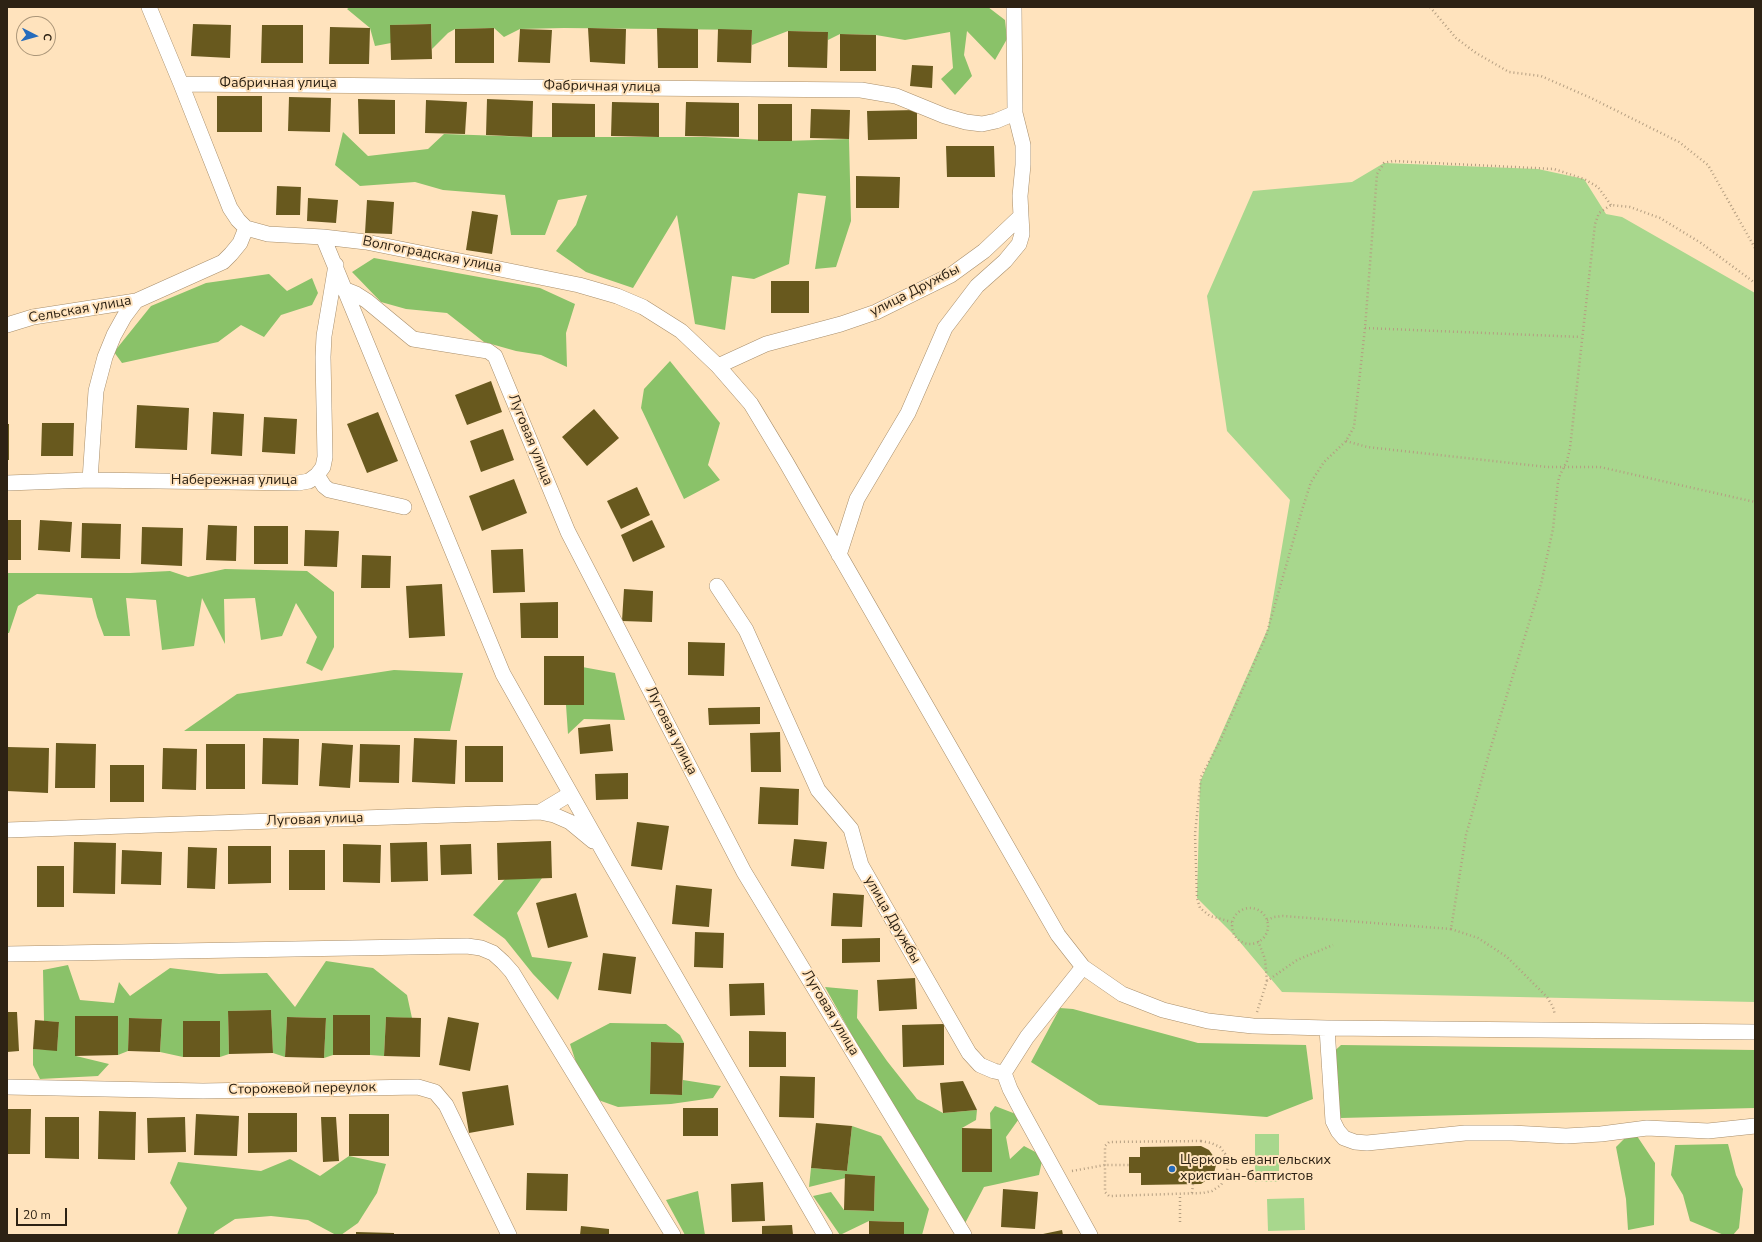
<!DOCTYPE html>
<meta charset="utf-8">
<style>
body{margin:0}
#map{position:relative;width:1762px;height:1242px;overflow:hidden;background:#ffe3bd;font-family:"Nunito Sans",sans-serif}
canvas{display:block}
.frame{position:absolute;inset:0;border:8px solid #2d2214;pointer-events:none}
.north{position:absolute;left:16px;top:16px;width:40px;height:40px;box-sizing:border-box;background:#ffe3bd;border:1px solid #ab9679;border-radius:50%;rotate:96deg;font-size:11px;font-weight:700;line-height:16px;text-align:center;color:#2d2214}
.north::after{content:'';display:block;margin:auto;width:14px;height:18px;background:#266cbc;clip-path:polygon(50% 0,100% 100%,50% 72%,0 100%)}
.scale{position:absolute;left:16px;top:1208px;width:51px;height:18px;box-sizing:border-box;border:2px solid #2d2214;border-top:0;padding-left:5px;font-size:12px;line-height:14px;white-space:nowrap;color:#2d2214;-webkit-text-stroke:3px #ffe3bd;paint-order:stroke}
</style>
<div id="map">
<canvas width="1762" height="1242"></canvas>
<div class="frame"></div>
<div class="north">С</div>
<div class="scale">20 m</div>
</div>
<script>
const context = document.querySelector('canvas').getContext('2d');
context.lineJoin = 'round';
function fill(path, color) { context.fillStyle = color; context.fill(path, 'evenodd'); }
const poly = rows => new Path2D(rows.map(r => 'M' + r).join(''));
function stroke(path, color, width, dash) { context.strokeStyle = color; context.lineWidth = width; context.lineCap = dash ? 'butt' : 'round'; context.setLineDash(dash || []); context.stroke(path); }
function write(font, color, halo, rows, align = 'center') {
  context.font = font + ' "Nunito Sans",sans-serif'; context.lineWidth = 4; context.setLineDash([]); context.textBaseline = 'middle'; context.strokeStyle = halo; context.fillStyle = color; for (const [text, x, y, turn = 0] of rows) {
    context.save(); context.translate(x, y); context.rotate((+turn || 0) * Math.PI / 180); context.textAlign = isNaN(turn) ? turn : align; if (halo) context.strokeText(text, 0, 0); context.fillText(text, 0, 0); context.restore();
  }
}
const green = poly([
 [1384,163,1538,169,1584,179,1606,214,1622,217,1755,293,1755,1002,1282,992,1234,935,1197,898,1200,782,1268,628,1290,500,1227,431,1207,296,1253,191,1352,182],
 [1255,1134,1279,1134,1279,1182,1255,1182],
 [1304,1198,1305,1230,1268,1231,1267,1199]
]);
const forest = poly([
 [350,7,988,7,1005,20,1007,39,995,60,967,31,964,55,972,76,955,95,941,79,953,68,950,32,905,40,876,35,840,34,828,40,828,32,788,31,752,45,752,30,564,28,520,29,504,37,494,28,455,29,448,33,432,49,431,24,391,25,391,43,375,46,370,28,347,9],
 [343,132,368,156,428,149,444,134,532,137,705,137,784,141,849,139,851,221,836,267,815,269,826,196,798,193,789,264,754,279,732,276,725,330,695,324,677,215,633,288,586,272,556,251,576,225,587,195,558,200,545,235,511,235,505,195,443,190,415,182,360,186,335,165],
 [374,258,540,288,575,304,566,333,567,367,541,355,516,351,484,342,447,313,406,309,381,302,352,272],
 [269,274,287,291,312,278,318,293,312,305,281,315,264,337,241,325,218,342,122,363,114,352,151,306,206,283],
 [670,361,720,423,708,465,720,480,684,499,641,408,644,389],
 [225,569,307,571,334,592,334,647,322,671,306,663,317,637,296,603,282,636,261,640,255,598,224,599,225,644,202,598,194,646,162,650,156,600,126,598,130,636,104,636,97,617,92,598,37,594,18,606,9,633,7,633,7,573,130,573,170,571,188,577],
 [577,666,615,673,625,720,584,719,568,734,566,705,584,705],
 [394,670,463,673,450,731,184,731,237,694],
 [542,878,517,913,532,957,572,962,558,1000,533,974,505,939,473,915,505,879],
 [326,961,373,968,407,995,412,1018,386,1017,384,1056,370,1055,370,1015,333,1055,324,1058,326,1018,287,1017,285,1057,273,1053,271,1010,228,1011,229,1054,220,1057,220,1021,184,1021,183,1057,160,1052,162,1019,129,1018,128,1051,118,1055,118,1016,76,1056,109,1064,98,1076,40,1079,33,1065,33,1049,57,1050,59,1022,44,1021,43,970,68,965,80,1000,114,1003,119,982,130,996,170,968,219,974,267,973,295,1007],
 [825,987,858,990,857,1018,887,1061,917,1099,943,1113,977,1110,976,1120,962,1128,962,1172,992,1172,990,1113,995,1106,1021,1116,1006,1137,1010,1159,1024,1146,1043,1156,1039,1175,984,1187,961,1231],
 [1060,1008,1073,1009,1198,1043,1306,1045,1313,1099,1267,1117,1099,1105,1031,1062],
 [610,1023,666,1024,680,1035,684,1043,651,1042,650,1094,682,1095,683,1080,721,1086,713,1098,671,1104,618,1107,587,1096,570,1044],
 [1341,1045,1755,1050,1755,1108,1340,1118,1329,1056],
 [852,1126,881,1136,929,1209,922,1235,904,1235,904,1222,869,1221,840,1235,813,1196,831,1192,844,1210,874,1211,875,1176,858,1175,809,1187,811,1168,847,1171],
 [1633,1130,1655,1163,1654,1225,1628,1230,1626,1199,1616,1147],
 [1728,1144,1736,1175,1743,1189,1739,1228,1733,1235,1724,1235,1690,1221,1683,1195,1671,1175,1675,1145],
 [349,1156,386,1164,377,1193,358,1223,341,1235,336,1235,308,1220,271,1216,235,1219,215,1232,213,1235,177,1235,187,1208,170,1183,178,1162,261,1171,290,1159,320,1176],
 [698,1191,705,1235,685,1235,666,1200]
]);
const building = poly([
 [193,24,231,25,230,58,191,56],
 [431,24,432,59,391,60,390,25],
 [262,25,303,25,303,63,261,63],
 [330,27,370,28,369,64,329,64],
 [494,28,494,63,455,63,455,29],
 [588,28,626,29,625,64,590,62],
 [657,28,698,29,698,68,658,68],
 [520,29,552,30,550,63,518,62],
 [718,29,752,30,751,63,717,62],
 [788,31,828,32,827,68,788,67],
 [840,34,876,35,876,71,840,71],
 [912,65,933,66,932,88,910,86],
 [217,96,262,96,262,132,217,132],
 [289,97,331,98,330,132,288,131],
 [358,99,395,100,395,134,359,134],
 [487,99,533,101,532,137,486,135],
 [426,100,467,102,465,134,425,133],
 [612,102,659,103,659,137,611,136],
 [686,102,739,103,739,137,685,136],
 [552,103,595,104,595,137,552,137],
 [758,104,792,104,792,141,758,141],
 [811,109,850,110,849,139,810,138],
 [917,110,917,139,868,140,867,111],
 [946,146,994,146,995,177,947,177],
 [856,176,900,177,899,208,856,208],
 [277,186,301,187,300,215,276,215],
 [308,198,338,200,336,223,307,221],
 [367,200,394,202,392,234,365,233],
 [472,211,498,215,492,254,466,250],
 [771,281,809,281,809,313,771,313],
 [491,381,502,412,467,425,455,395],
 [137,405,189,408,187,450,135,448],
 [594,409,619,438,587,466,562,437],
 [213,412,244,414,242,456,211,454],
 [378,412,398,461,367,473,347,424],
 [264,417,297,419,295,454,262,452],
 [42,423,74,423,73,456,41,456],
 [7,424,9,424,9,460,7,460],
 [503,429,514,460,481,472,470,441],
 [514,479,527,513,482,531,469,496],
 [637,487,650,515,621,529,607,501],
 [7,520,21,520,21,560,7,560],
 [40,520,72,522,70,552,38,550],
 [652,520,665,547,633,562,621,535],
 [82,523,121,524,120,559,81,558],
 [208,525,237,526,236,561,206,560],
 [254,526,288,526,288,564,254,564],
 [142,527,183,528,182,566,141,564],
 [305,530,339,531,337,567,304,566],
 [523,549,525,592,493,593,491,550],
 [362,555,391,556,390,588,361,588],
 [442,584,445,636,409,638,406,586],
 [624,589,653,591,652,622,622,621],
 [558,602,558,638,521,638,520,603],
 [688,642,725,643,724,676,688,675],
 [544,656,584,656,584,705,544,705],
 [760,707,760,724,709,725,708,708],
 [610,724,613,751,580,754,578,728],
 [780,732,781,772,751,772,750,733],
 [263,738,299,739,298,785,262,784],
 [414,738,457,740,455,784,412,782],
 [56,743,96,744,95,788,55,788],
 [322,743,353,745,350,788,319,786],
 [206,744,245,744,245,789,206,789],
 [360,744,400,745,399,783,359,782],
 [465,746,503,746,503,782,465,782],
 [7,747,49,748,48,793,7,791],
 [163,748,197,749,196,790,162,789],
 [110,765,144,765,144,802,110,802],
 [628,773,628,799,596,800,595,774],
 [760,787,799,789,798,825,758,824],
 [637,822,669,826,662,870,631,866],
 [794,839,827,842,824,869,791,866],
 [551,841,552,878,498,880,497,843],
 [74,842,116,843,115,894,73,893],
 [427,842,428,881,391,882,390,843],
 [343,844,381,845,380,883,343,882],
 [471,844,472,874,441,875,440,845],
 [228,846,271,846,271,883,228,884],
 [188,847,217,848,215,889,187,888],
 [122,850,162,852,161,885,121,884],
 [289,850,325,850,325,890,289,890],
 [37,866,64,866,64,907,37,907],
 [676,885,712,889,709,927,672,924],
 [576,893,588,937,548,948,536,903],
 [833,893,864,895,862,927,831,926],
 [695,932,724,933,723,968,694,967],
 [880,938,880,962,842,963,842,939],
 [603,953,636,957,631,994,598,990],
 [915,978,917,1009,879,1011,877,980],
 [764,983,765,1015,730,1016,729,984],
 [271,1010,273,1053,229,1054,228,1011],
 [7,1012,17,1012,19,1051,7,1052],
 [333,1015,370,1015,370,1055,333,1055],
 [75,1016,118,1016,118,1055,75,1056],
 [287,1017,326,1018,324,1058,285,1057],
 [386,1017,421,1018,420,1057,384,1056],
 [448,1017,479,1023,470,1071,439,1065],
 [129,1018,162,1019,160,1052,128,1051],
 [35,1020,59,1022,57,1051,33,1049],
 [183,1021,220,1021,220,1057,183,1057],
 [944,1024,944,1065,903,1067,902,1025],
 [749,1031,786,1032,786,1067,749,1067],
 [651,1042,684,1043,682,1095,650,1094],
 [780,1076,815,1077,814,1118,779,1117],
 [963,1081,977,1110,943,1113,940,1083],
 [508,1085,514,1125,469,1133,462,1092],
 [683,1108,718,1108,718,1136,683,1136],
 [7,1109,31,1109,30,1154,7,1154],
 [99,1111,136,1112,135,1160,98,1159],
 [248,1113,297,1113,297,1152,248,1153],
 [196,1114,239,1116,237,1156,194,1155],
 [349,1114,389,1114,389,1156,349,1156],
 [45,1117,79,1117,79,1159,45,1158],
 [185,1117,186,1152,148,1153,147,1118],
 [321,1117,336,1117,339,1161,323,1162],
 [816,1123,852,1126,847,1171,811,1168],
 [962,1128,992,1129,992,1172,962,1172],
 [1201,1146,1209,1150,1214,1157,1216,1165,1214,1173,1208,1179,1201,1184,1141,1185,1141,1173,1129,1173,1129,1157,1140,1157,1140,1147],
 [527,1173,568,1174,567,1211,526,1210],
 [845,1174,875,1176,874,1211,844,1210],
 [763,1182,765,1221,732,1222,731,1184],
 [1003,1189,1038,1192,1035,1229,1001,1227],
 [869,1221,904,1222,904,1235,869,1235],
 [792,1225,793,1235,762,1235,762,1226],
 [581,1226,609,1229,609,1235,580,1235],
 [1062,1230,1063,1235,1043,1235,1043,1234],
 [356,1232,394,1233,394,1235,356,1235]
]);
const path = poly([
 [1430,7,1456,38,1476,53,1509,72,1541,76,1591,98,1679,142,1708,165,1755,248],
 [1365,328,1581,337],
 [1346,441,1367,447,1547,467,1600,467,1755,502],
 '1232 926a18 18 0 1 1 36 0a18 18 0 1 1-36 0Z',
 [1267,920,1274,917,1283,916,1451,929,1466,835,1490,750,1541,584,1553,529,1558,482,1560,475,1567,461,1570,448,1595,224,1599,213,1611,205,1630,207,1660,218,1701,243,1755,283],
 [1232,922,1210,916,1200,908,1197,898,1195,834,1201,777,1221,739,1266,636,1302,510,1311,482,1324,462,1346,441,1354,427,1365,328,1377,174,1384,163,1393,161,1554,169,1584,179,1598,187,1611,205],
 [1451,929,1478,938,1507,957,1547,997,1553,1007,1555,1015],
 [1258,941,1265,959,1267,981],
 [1257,1012,1267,981,1297,960,1333,945],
 [1201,1141,1211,1143,1220,1147,1226,1155,1228,1165,1226,1176,1221,1185,1212,1191,1203,1193,1109,1196,1105,1192,1105,1146,1109,1142,1201,1141],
 [1072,1171,1105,1165,1129,1165],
 [1192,1193,1193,1184],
 [1180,1222,1180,1194]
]);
const minor = poly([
 [149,7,181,84,230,208,238,220,246,228,268,234,323,237,366,242,579,285,617,296,643,307,681,331,718,366,751,404,786,462,1058,935,1083,967,1122,994,1163,1010,1208,1021,1253,1026,1327,1028,1755,1032],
 [181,84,861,90,896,96,945,116,966,122,982,124,996,121,1015,113],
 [323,237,503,674,607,858,825,1235],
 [346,290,356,294,367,301,413,339,488,351,495,356,568,532,744,872,964,1235],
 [7,325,33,317,136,301,223,262,231,254,240,243,246,228],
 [718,366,766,344,841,324,876,312,951,275,984,251,1021,216,1020,196,1023,165,1023,145,1015,113,1014,7],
 [317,475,324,486,329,490,404,507],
 [90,480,96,391,105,357,114,335,124,317,136,301],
 [7,483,90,480,298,483,309,481,317,475,323,467,325,457,323,357,324,336,336,265],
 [839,555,857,499,908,413,945,328,977,286,1005,261,1019,244,1022,234,1021,216],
 [717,586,746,630,818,790,851,829,861,865,969,1053,980,1065,994,1071,1004,1073,1010,1089,1020,1108,1090,1235],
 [540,812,570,794],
 [7,830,540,812,554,815,570,822,593,841],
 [7,954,467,946,481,948,493,953,503,962,512,972,673,1235],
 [1327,1028,1333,1121,1338,1131,1344,1138,1355,1142,1367,1143,1465,1133,1512,1133,1566,1136,1601,1134,1647,1128,1708,1131,1755,1126],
 [1004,1073,1027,1037,1083,967],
 [7,1087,203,1091,418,1087,435,1092,446,1105,509,1235]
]);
const markers = [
 [1172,1169,4,"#266cbc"]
];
const streetNames = [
 ["Фабричная улица",278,84],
 ["Фабричная улица",602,87,1],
 ["Волгоградская улица",432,255,11],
 ["улица Дружбы",915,291,-27],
 ["Сельская улица",80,310,-10],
 ["Луговая улица",530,440,68],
 ["Набережная улица",234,481],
 ["Луговая улица",671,731,63],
 ["Луговая улица",315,820,-2],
 ["улица Дружбы",892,920,60],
 ["Луговая улица",830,1013,59],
 ["Сторожевой переулок",302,1089,-1]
];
const poiNames = [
 ["Церковь евангельских",1180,1161],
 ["христиан-баптистов",1180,1177]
];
fill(green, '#a8d78d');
fill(forest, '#8ac269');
fill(building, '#68591e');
stroke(minor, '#a88e6b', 16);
stroke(path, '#b49e81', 2.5, [1, 3]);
stroke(minor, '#fff', 15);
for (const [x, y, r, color] of markers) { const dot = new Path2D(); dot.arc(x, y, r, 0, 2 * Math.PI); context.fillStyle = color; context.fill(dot); stroke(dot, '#ffe3bd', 1.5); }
write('14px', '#2d2214', '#ffe3bd', streetNames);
write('14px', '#2d2214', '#ffe3bd', poiNames, 'left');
</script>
